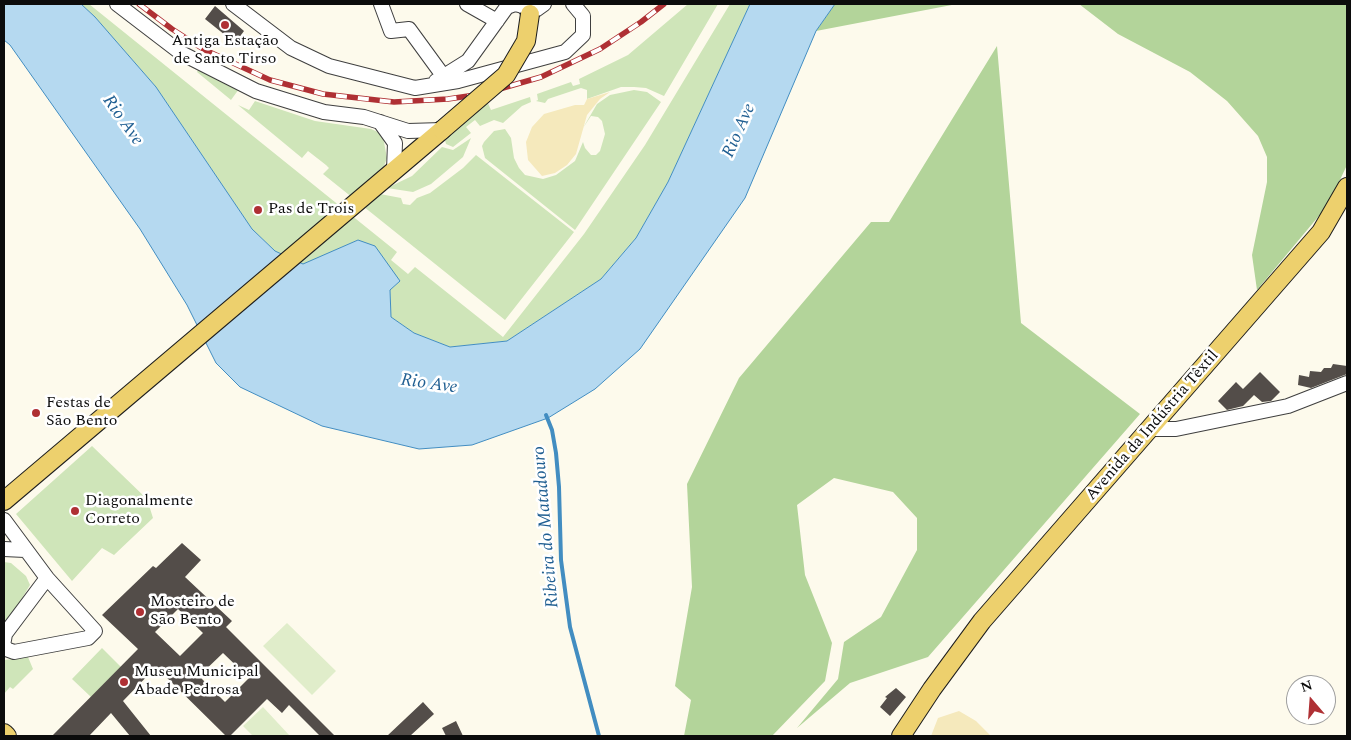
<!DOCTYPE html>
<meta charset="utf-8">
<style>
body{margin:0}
#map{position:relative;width:1351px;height:740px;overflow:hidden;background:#fdfaec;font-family:Spectral,serif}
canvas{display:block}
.frame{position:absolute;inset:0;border:5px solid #0c0c0c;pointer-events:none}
.north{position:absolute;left:1286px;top:675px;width:50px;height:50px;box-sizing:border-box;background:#fff;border:1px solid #9e9e9e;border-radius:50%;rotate:342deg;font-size:14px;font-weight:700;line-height:20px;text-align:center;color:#0c0c0c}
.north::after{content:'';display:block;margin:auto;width:18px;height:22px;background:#af3034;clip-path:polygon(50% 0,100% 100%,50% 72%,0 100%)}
</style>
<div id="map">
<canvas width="1351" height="740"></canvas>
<div class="frame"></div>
<div class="north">N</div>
</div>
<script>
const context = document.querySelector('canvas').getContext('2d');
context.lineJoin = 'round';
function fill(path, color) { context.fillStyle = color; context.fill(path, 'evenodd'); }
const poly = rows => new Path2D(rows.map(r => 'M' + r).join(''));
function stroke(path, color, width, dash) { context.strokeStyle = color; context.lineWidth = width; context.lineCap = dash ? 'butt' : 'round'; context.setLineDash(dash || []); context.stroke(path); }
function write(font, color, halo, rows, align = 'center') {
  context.font = font + ' Spectral,serif'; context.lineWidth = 5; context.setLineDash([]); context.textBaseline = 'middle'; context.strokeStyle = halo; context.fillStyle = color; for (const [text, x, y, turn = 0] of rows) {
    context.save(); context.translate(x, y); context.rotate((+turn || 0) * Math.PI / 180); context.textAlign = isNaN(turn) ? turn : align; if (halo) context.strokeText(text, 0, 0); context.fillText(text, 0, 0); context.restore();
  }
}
const green = poly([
 [81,4,89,4,397,252,391,260,408,274,415,267,503,337,584,234,645,145,730,4,750,4,668,182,636,238,601,279,507,341,450,347,414,333,391,317,390,290,400,281,358,240,303,265,275,251,252,229,156,87,95,17],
 [688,4,718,4,664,96,646,88,634,87,621,87,587,99,587,90,581,88,548,99,545,103,536,101,538,100,537,94,571,82,573,86,580,84,579,79,628,55],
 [199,68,239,89,231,100,197,72],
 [634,90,647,92,661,102,575,230,485,158,482,146,484,142,494,131,505,129,511,138,514,158,519,168,525,175,543,179,556,175,575,161,583,142,585,148,591,155,596,155,600,151,605,134,602,121,598,117,591,116,583,128,597,104,610,95],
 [530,97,531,102,522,106,503,123,494,120,480,126,475,120,466,127,471,133,453,147,446,144,445,140,448,135,487,101,491,110],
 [255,101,315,121,371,129,378,132,383,137,387,158,384,166,363,184,380,194,401,198,403,204,410,205,417,198,430,193,463,168,476,155,574,232,505,320,323,174,329,168,326,165,308,151,302,158,238,105,249,110],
 [471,138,463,157,431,184,413,192,387,188,412,176,442,147,453,150],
 [92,446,147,499,153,518,114,555,102,548,72,581,16,514],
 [4,562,11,563,26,576,30,585,4,628],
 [102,648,121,667,91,697,72,679],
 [28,657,33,669,13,689,10,687,4,694,4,660]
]);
const forest = poly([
 [835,4,957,4,816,31],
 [1079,4,1347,4,1347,165,1328,205,1257,290,1252,255,1267,182,1267,157,1258,136,1227,101,1190,72,1118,34],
 [997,46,1021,323,1140,414,928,657,850,683,797,728,838,679,844,642,881,617,917,550,917,518,893,492,834,478,797,505,805,575,832,643,825,681,772,736,684,736,691,700,675,686,692,587,687,484,739,378,871,222,889,222]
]);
const sand = poly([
 [610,92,600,99,587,115,576,154,567,165,555,173,542,176,528,160,526,142,532,127,544,114,575,105,584,105,587,99],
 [959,711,976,721,991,736,931,736,938,718]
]);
const pitch = poly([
 [287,623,336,671,312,695,263,646],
 [263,707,290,736,253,736,243,726]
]);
const water = poly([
 [4,4,81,4,95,17,156,87,252,229,275,251,303,264,358,240,375,246,400,281,390,290,391,317,414,333,450,347,507,341,601,279,636,238,668,182,750,4,835,4,816,31,745,198,640,349,595,389,548,418,472,445,419,449,322,426,240,387,216,363,187,305,140,229,10,45,4,40,4,4]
]);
const stream = poly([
 [546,415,552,430,556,453,559,487,561,560,570,627,599,736]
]);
const building = poly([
 [215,6,244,31,235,43,205,19],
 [1333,364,1347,366,1347,374,1311,388,1298,385,1299,375,1309,377,1310,371,1321,372,1324,368,1331,368],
 [1260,372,1280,392,1271,401,1262,402,1254,395,1243,406,1227,410,1218,401,1236,382,1243,389],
 [182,543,201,560,185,577,232,621,226,627,335,736,320,736,289,705,282,713,267,699,230,736,226,736,156,667,123,701,151,736,130,736,111,713,89,736,52,736,138,649,102,615,153,566,156,568],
 [178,609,203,633,180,656,155,632],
 [223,653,249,678,225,702,199,676],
 [896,688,906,697,890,716,880,707,887,698,885,697],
 [423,702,434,714,410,736,387,736],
 [456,721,463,736,446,736,442,728]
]);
const minor = poly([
 [117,4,181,53,256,91,324,112,364,117,408,131,442,130],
 [233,4,291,48,329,66,415,88,458,81,565,52,583,35,583,16,573,4],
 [381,4,391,31,409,29,444,77],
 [467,4,497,21],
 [507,7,515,4,523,6,530,14,544,4],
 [436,81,468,61,509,4],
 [380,122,395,143,394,170],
 [1150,429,1176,429,1288,406,1347,383],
 [4,520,47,578,95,631,88,638,14,652,6,649,4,645],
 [4,549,25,550],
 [4,640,5,634,47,578]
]);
const major = poly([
 [4,501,442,130],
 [4,733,7,736],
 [901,736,932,689,982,621,1321,232,1347,187]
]);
const rail = poly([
 [139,4,172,29,203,49,270,80,323,94,394,102,448,99,482,94,541,77,600,49,641,22,664,4]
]);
const majorBridge = poly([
 [442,130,506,75,526,41,530,14]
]);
const markers = [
 [225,25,5,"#af3034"],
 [258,210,5,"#af3034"],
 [36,413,5,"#af3034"],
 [75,511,5,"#af3034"],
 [140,612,5,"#af3034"],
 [124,682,5,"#af3034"]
];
const poiNames = [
 ["Antiga Estação",225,42,"center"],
 ["de Santo Tirso",225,60,"center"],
 ["Pas de Trois",268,210],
 ["Festas de",46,404],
 ["São Bento",46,422],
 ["Diagonalmente",85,502],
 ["Correto",85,520],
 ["Mosteiro de",150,603],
 ["São Bento",150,621],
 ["Museu Municipal",134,673],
 ["Abade Pedrosa",134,691]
];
const streetNames = [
 ["Avenida da Indústria Têxtil",1153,426,-49]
];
const waterNames = [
 ["Rio Ave",122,121,55],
 ["Rio Ave",740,131,-66],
 ["Rio Ave",429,385,8],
 ["Ribeira do Matadouro",547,527,-95]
];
fill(green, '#cfe5b9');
fill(forest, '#b3d49a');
fill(sand, '#f5e9bc');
fill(pitch, '#e0edca');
fill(water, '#b5d9f0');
stroke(water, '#428dc1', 1);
stroke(stream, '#428dc1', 4);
fill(building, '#534d49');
stroke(minor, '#3f3f3f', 16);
stroke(major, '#1d1d1d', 20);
stroke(minor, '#fff', 14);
stroke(major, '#edd06d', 18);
stroke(rail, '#af3034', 5.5);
stroke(rail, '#fff', 4, [11]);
stroke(majorBridge, '#1d1d1d', 20, []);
stroke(majorBridge, '#edd06d', 18);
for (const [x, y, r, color] of markers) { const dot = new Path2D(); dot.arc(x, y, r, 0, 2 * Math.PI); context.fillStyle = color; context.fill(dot); stroke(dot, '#fff', 2); }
write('16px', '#0c0c0c', '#fff', poiNames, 'left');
write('16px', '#0c0c0c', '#fff', streetNames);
write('italic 18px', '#205f92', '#fff', waterNames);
</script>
